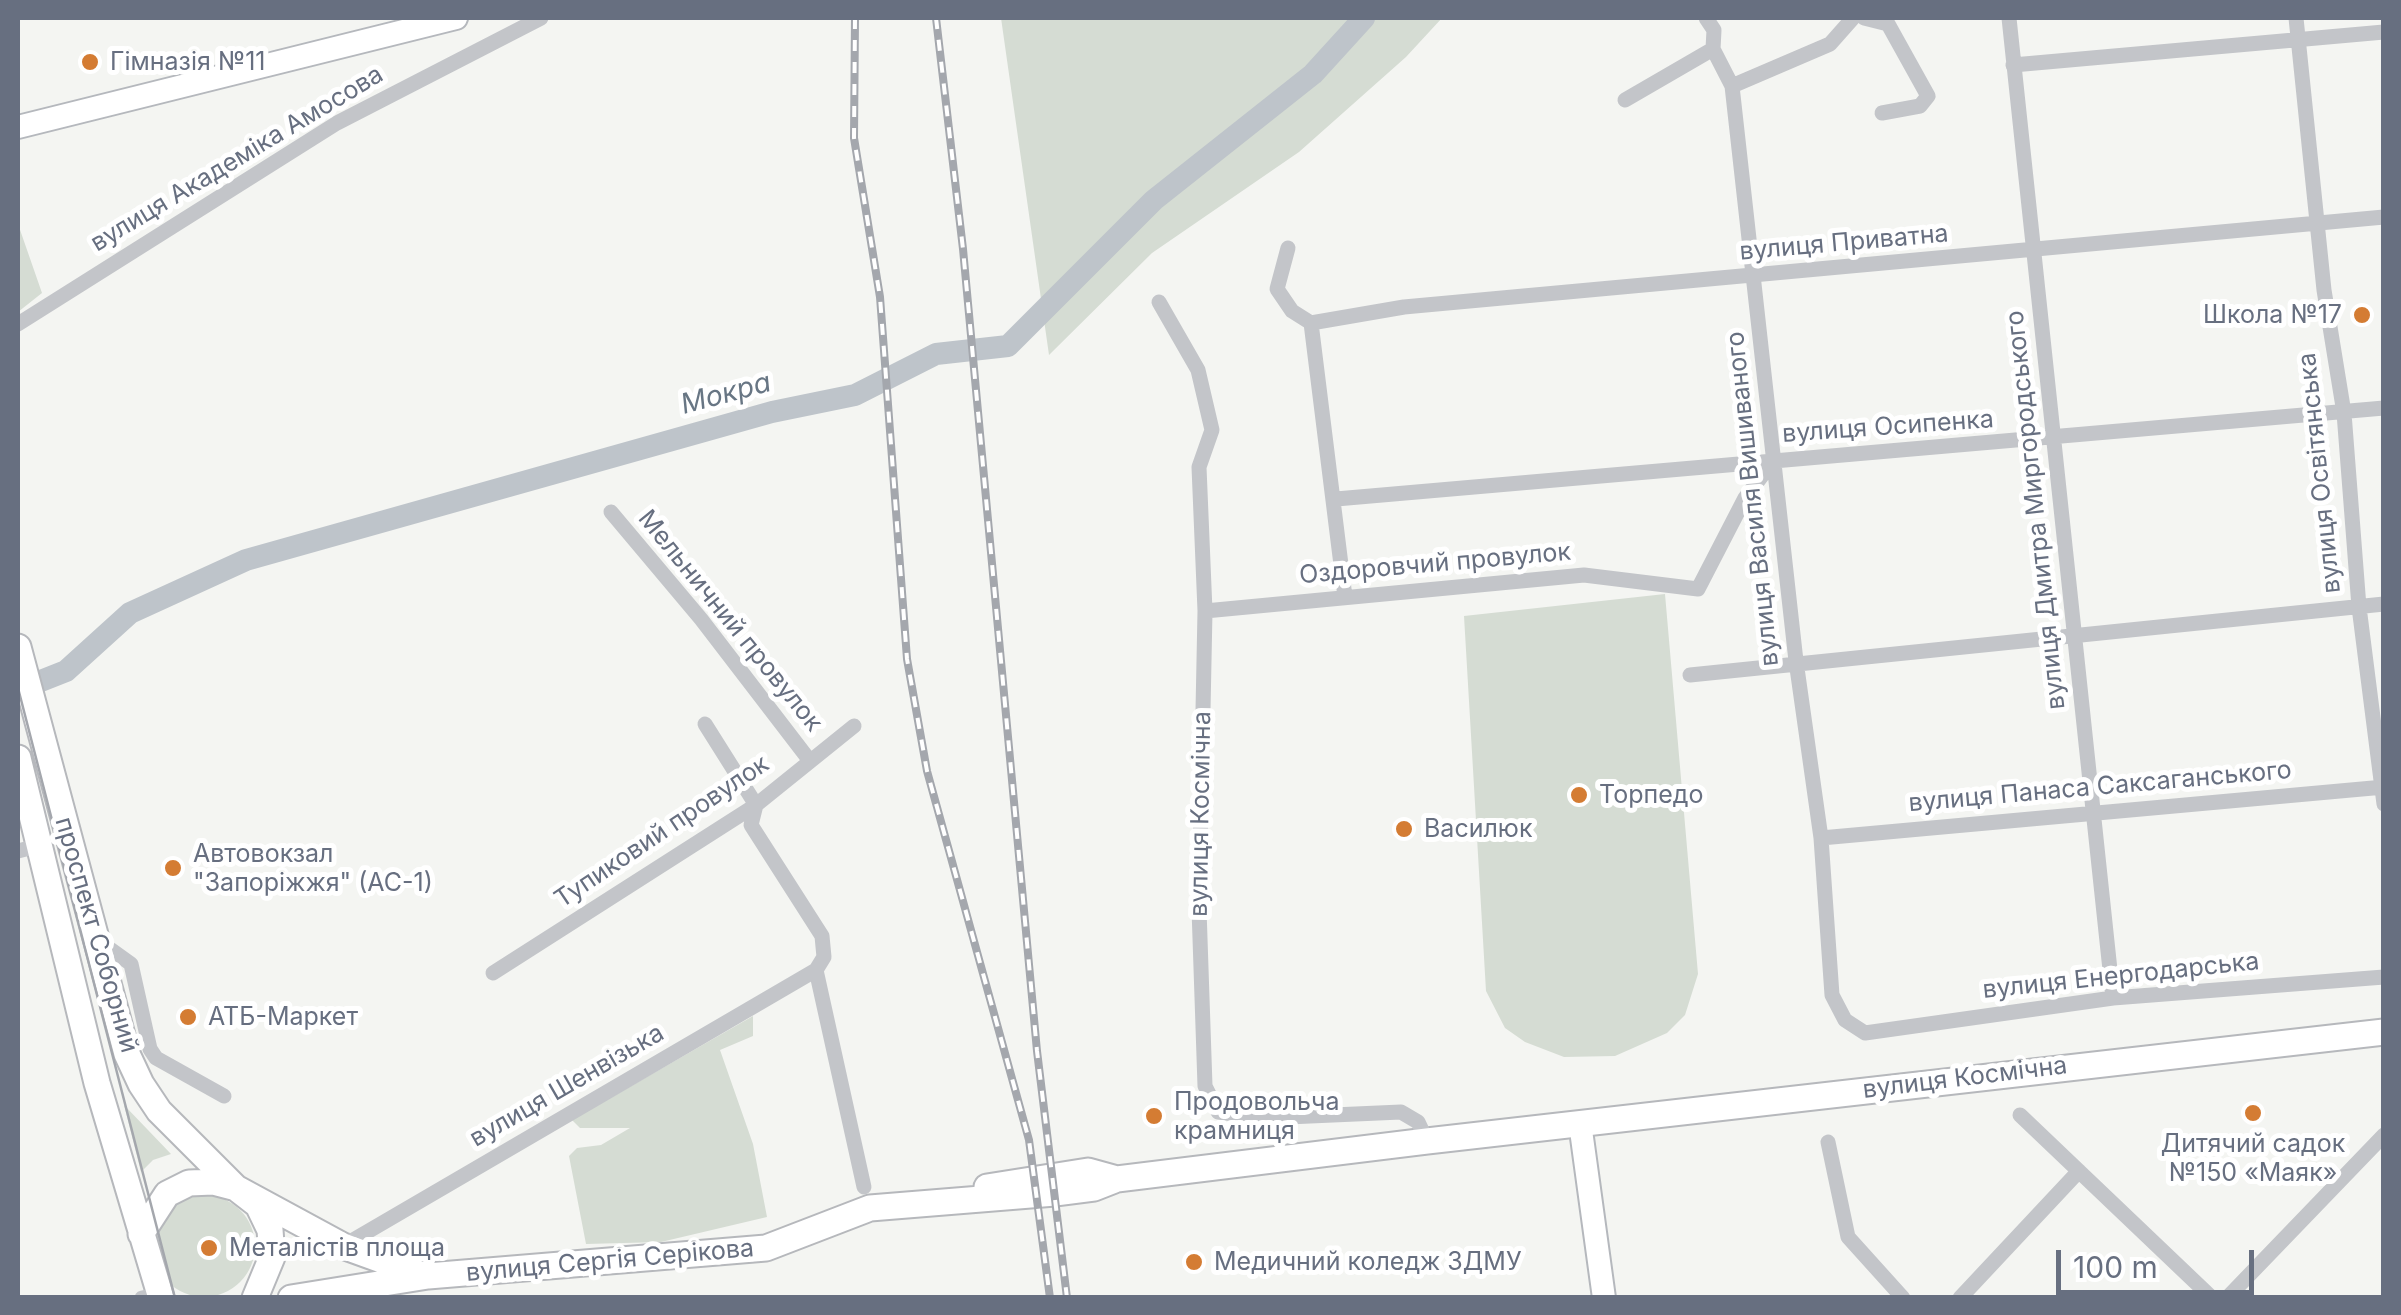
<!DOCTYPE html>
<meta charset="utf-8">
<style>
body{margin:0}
#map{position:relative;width:2401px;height:1315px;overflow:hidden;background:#f4f5f2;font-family:Inter,sans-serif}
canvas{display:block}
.frame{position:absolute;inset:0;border:20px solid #676f80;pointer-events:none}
.scale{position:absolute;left:2056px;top:1250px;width:198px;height:45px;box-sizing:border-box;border:5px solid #676f80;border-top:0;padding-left:12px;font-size:30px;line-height:35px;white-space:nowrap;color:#676f80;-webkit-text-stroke:8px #fff;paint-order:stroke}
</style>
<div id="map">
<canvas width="2401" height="1315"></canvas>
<div class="frame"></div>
<div class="scale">100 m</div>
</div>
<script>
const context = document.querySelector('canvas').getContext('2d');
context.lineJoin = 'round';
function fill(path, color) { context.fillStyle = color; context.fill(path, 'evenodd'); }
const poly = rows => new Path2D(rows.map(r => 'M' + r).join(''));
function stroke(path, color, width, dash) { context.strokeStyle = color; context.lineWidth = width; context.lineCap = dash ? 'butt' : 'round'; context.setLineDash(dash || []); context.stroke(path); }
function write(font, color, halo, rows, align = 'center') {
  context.font = font + ' Inter,sans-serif'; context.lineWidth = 10; context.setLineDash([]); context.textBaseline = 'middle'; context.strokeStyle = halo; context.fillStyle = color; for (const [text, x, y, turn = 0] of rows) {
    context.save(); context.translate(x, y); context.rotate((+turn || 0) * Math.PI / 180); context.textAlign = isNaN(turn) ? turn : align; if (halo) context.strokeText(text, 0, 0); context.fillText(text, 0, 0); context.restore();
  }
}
const green = poly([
 [1001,18,1442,18,1406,57,1299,152,1152,253,1049,355],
 [18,224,42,293,18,312],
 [1665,594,1698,974,1685,1015,1667,1033,1615,1056,1564,1057,1525,1042,1505,1028,1486,991,1464,616],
 [753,1016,753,1036,720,1050,753,1144,767,1217,661,1242,586,1244,569,1156,577,1148,601,1145,630,1128,580,1128,572,1120],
 [124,1105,171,1154,153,1160,141,1172],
 '153 1246a51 51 0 1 1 102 0a51 51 0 1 1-102 0Z'
]);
const river = poly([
 [18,690,66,671,130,613,246,560,772,412,855,395,936,354,1008,346,1154,200,1313,74,1364,18]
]);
const street = poly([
 [1706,18,1714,30,1713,49,1732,86],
 [1853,18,1830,44,1732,86,1796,661,1821,838,1832,995,1845,1020,1865,1033,2113,998,2384,977],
 [1864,18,1888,24,1928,96,1920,106,1882,113],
 [2009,18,2113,998],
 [2296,18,2324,290,2344,413,2359,607,2384,804],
 [2013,65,2384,32],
 [1625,100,1713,49],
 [1288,248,1277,289,1292,311,1311,323,1345,597],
 [1159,302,1198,370,1212,430,1199,467,1205,611,1199,909,1205,1086,1218,1112,1265,1118,1401,1112,1418,1122,1427,1141],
 [1311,323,1404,307,2384,217],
 [18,324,337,123,541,18],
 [1336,499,2384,408],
 [611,512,701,619,810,761],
 [1205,611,1584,575,1698,589,1745,498,1774,460],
 [1690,675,2384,604],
 [705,724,756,805,751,825,822,936,824,957,816,970,864,1187],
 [1821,838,2384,787],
 [18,851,41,845],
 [99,941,131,964,150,1049,156,1058,224,1096],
 [493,973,756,805,854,726],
 [2020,1115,2212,1298],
 [1828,1142,1848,1237,1903,1298],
 [343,1246,816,970],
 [142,1298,157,1295],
 [1960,1298,2079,1171],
 [2227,1298,2384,1135]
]);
const secondary = poly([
 [18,127,456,18],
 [1580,1123,1604,1298]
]);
const primary = poly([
 [18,647,127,1054,141,1084,159,1111,236,1188,343,1246,423,1275],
 [18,758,97,1083,161,1298],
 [987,1187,1088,1171,1117,1179],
 [141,1234,167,1194,189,1183,213,1182,236,1188,258,1205,270,1230,272,1257,255,1298],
 [291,1298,428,1276,766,1248,870,1208,1055,1193,1094,1188,1117,1179,1427,1141,2384,1032]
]);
const tram = poly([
 [18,688,175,1298]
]);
const rail = poly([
 [855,18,854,138,880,297,907,659,927,771,1029,1140,1050,1298],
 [936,18,963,249,1037,1051,1067,1298]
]);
const markers = [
 [90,62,10,"#d47c33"],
 [2362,315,10,"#d47c33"],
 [1579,795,10,"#d47c33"],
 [1404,829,10,"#d47c33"],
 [173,868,10,"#d47c33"],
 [188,1017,10,"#d47c33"],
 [2253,1113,10,"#d47c33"],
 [1154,1116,10,"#d47c33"],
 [209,1248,10,"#d47c33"],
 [1194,1262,10,"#d47c33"]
];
const poiNames = [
 ["Гімназія №11",110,62],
 ["Школа №17",2342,315,"right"],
 ["Торпедо",1599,795],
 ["Василюк",1424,829],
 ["Автовокзал",193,854],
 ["\"Запоріжжя\" (АС-1)",193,883],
 ["АТБ-Маркет",208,1017],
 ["Продовольча",1174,1102],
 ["крамниця",1174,1131],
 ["Дитячий садок",2253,1144,"center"],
 ["№150 «Маяк»",2253,1173,"center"],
 ["Металістів площа",229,1248],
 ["Медичний коледж ЗДМУ",1214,1262]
];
const streetNames = [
 ["вулиця Академіка Амосова",237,159,-31],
 ["вулиця Приватна",1844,243,-5],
 ["вулиця Осипенка",1888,427,-4],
 ["вулиця Освітянська",2320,473,-96],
 ["вулиця Василя Вишиваного",1753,499,-96],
 ["вулиця Дмитра Миргородського",2036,510,-96],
 ["Оздоровчий провулок",1435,564,-5],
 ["Мельничний провулок",730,621,51],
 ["вулиця Панаса Саксаганського",2100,787,-5],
 ["вулиця Космічна",1201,814,-89],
 ["Тупиковий провулок",662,832,-34],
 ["проспект Соборний",96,935,74],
 ["вулиця Енергодарська",2121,976,-6],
 ["вулиця Космічна",1965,1078,-7],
 ["вулиця Шенвізька",567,1086,-30],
 ["вулиця Сергія Серікова",610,1261,-5]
];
const waterNames = [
 ["Мокра",726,394,-15]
];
fill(green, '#d5dcd3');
stroke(river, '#bec4ca', 22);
stroke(secondary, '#b5b8bd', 26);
stroke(primary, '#b6b8bc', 29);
stroke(street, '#c3c5c9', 15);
stroke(secondary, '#fff', 22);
stroke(primary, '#fff', 25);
stroke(tram, '#a4a7ad', 2.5);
stroke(rail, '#a4a7ad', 8);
stroke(rail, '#fff', 4, [11]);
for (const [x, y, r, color] of markers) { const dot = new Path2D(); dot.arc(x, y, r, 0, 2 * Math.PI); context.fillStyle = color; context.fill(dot); stroke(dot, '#fff', 4); }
write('25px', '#676f80', '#fff', poiNames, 'left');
write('25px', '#676f80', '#fff', streetNames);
write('italic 28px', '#687684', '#fff', waterNames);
</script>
